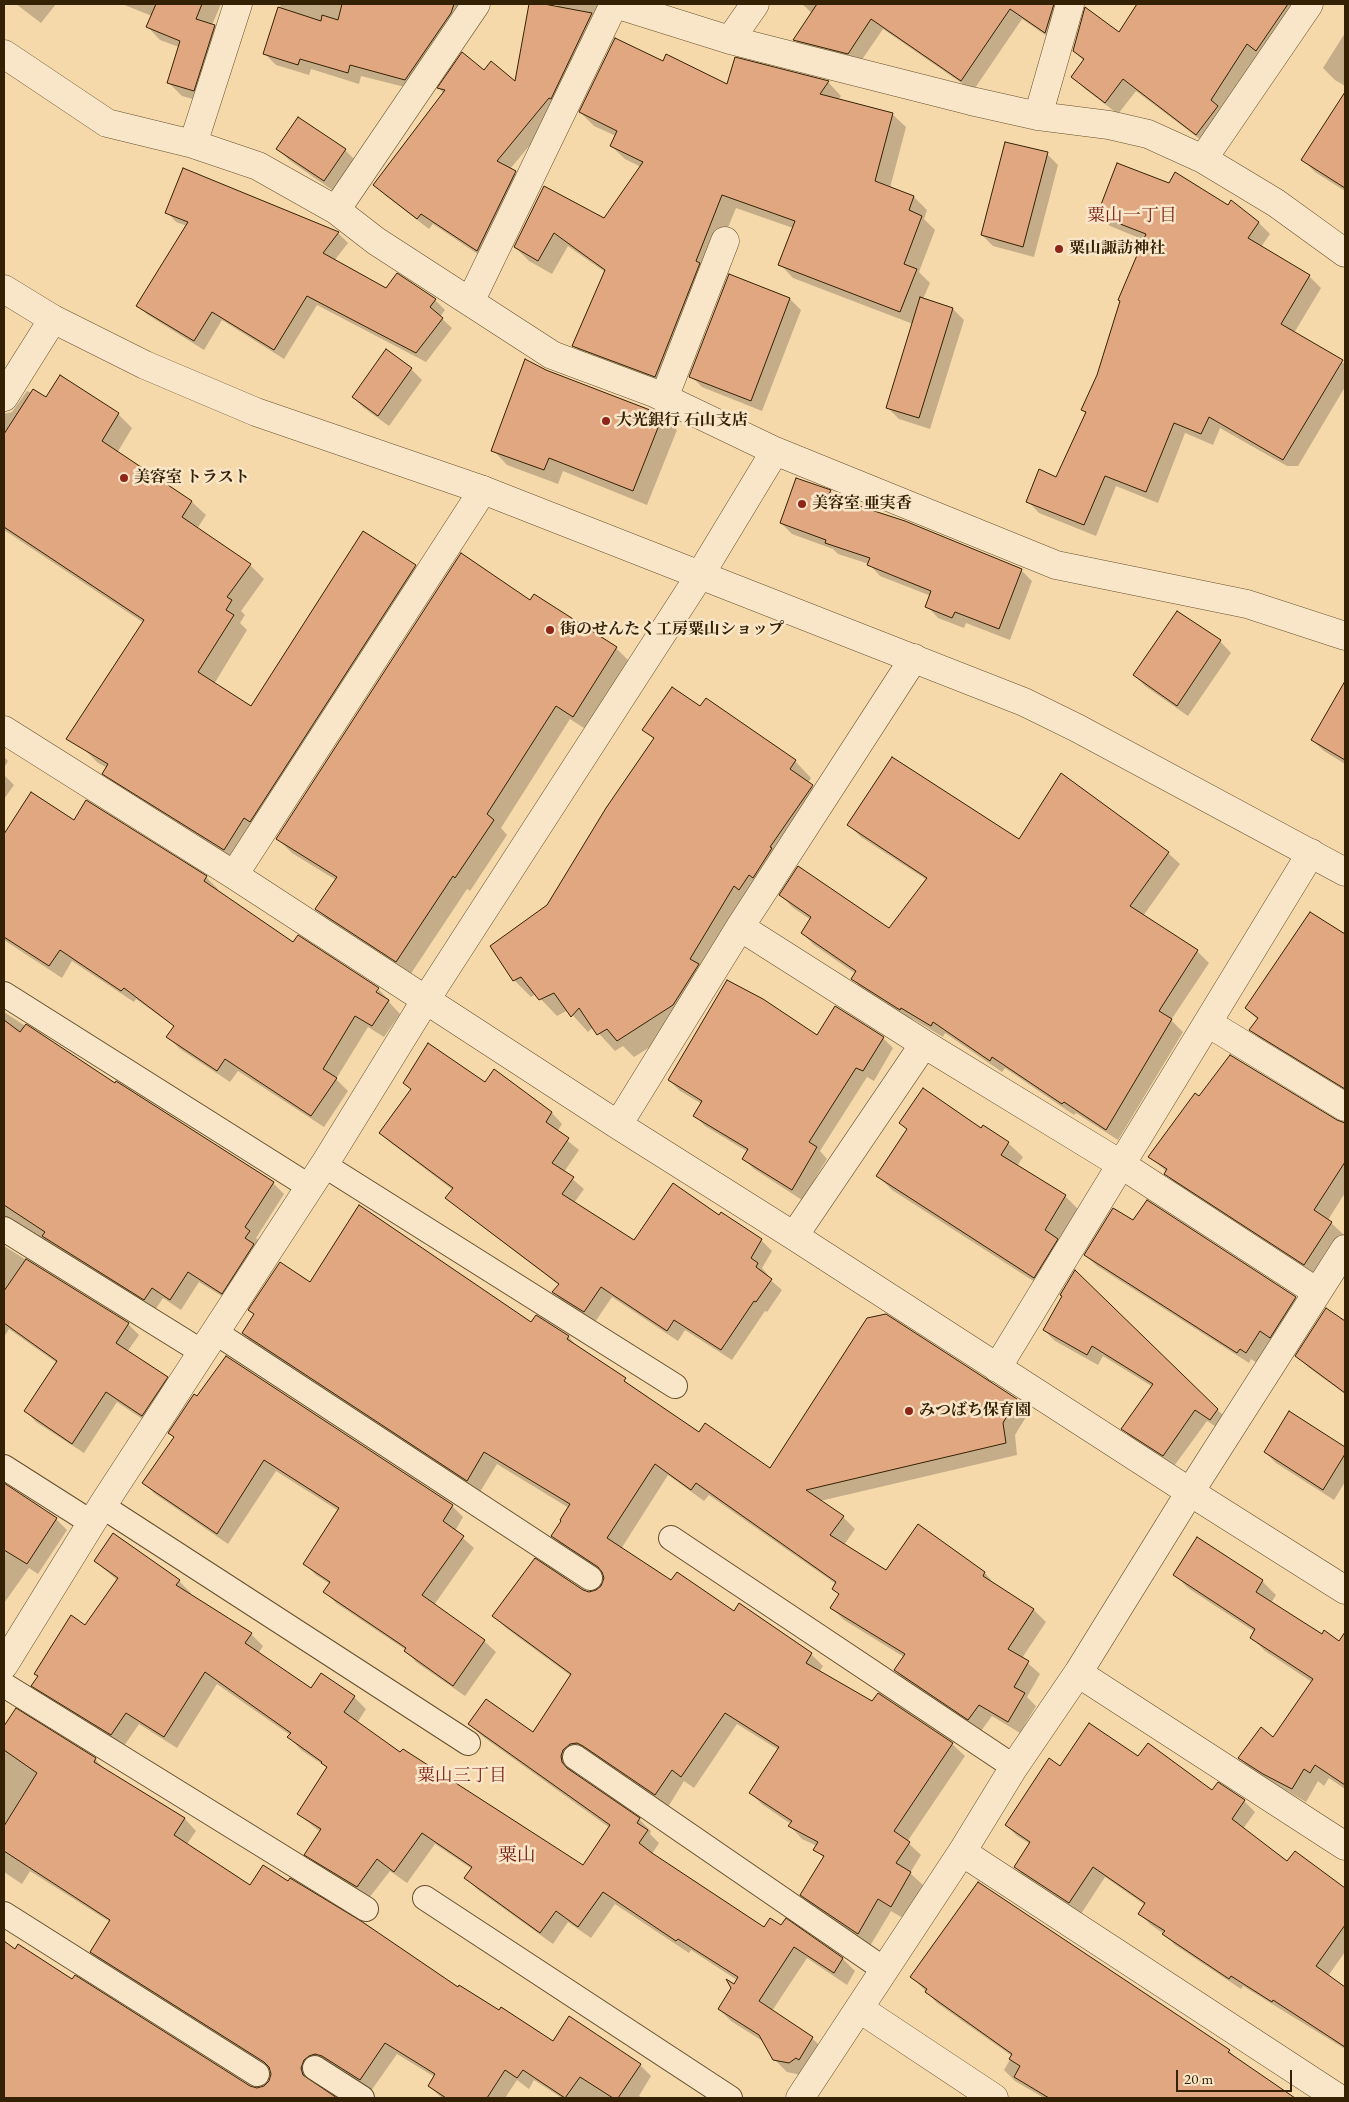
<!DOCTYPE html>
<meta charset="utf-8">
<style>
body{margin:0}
#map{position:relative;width:1349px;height:2102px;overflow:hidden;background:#f6d9aa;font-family:"EB Garamond",serif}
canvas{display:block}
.frame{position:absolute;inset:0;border:5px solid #342103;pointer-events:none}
.scale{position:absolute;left:1176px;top:2070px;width:116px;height:22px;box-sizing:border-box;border:2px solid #342103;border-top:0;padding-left:6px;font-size:15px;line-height:18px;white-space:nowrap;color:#342103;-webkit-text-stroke:4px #f9e6c8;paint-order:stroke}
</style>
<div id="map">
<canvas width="1349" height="2102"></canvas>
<div class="frame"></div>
<div class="scale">20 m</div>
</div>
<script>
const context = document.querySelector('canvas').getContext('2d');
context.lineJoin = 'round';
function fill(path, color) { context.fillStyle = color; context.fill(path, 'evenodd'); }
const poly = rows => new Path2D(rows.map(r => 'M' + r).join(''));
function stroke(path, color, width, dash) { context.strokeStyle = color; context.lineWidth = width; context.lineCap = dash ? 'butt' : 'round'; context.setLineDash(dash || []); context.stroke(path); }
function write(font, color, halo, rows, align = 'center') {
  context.font = font + ' "EB Garamond","Noto Serif JP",serif'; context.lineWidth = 5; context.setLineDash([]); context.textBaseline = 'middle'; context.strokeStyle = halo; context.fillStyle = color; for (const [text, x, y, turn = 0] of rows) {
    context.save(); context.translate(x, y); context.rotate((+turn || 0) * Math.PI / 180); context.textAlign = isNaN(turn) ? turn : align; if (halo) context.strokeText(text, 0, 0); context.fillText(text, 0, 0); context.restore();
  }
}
const shadow = poly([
 [16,4,56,4,41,23],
 [122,4,221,4,212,25,227,39,207,103,182,96,169,83,179,47,160,40,147,26,152,16],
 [281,4,467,4,417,90,361,76,359,84,311,69,309,75,276,65,265,54],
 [531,4,540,4,564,10,555,4,609,4,561,108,510,169,526,183,488,261,433,224,429,229,386,196,374,185,444,94,439,88,485,71,516,84],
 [802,4,1057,4,1057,43,1022,19,973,91,883,29,859,64,806,51,795,40,812,13],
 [1138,4,1291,4,1303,15,1209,146,1136,91,1118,114,1085,89,1073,77,1084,61,1074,51,1119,34],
 [1345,33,1345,86,1335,80,1323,68],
 [736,59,828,82,841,96,838,100,892,114,906,127,890,188,914,197,927,210,924,219,935,230,919,272,930,283,923,299,953,309,964,320,930,429,899,419,888,408,913,324,793,278,780,264,793,228,736,208,709,274,669,389,587,359,574,346,605,272,568,246,552,274,529,261,515,247,544,187,604,220,641,167,625,159,611,146,616,136,594,126,580,112,663,63,728,86],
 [1345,94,1345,191,1315,172,1303,160],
 [278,149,345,150,356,161,335,192,289,160],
 [1047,154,1058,165,1034,257,993,246,982,235],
 [1228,206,1258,222,1270,234,1261,247,1309,276,1321,288,1294,333,1345,364,1345,387,1298,466,1287,466,1220,428,1213,445,1185,433,1158,503,1116,486,1096,536,1039,513,1028,501,1056,478,1086,414,1082,409,1098,375,1144,240,1110,226,1099,215],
 [167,212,338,233,348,243,334,261,386,289,397,275,435,300,445,310,440,317,452,328,426,362,317,305,284,359,222,320,204,350,148,315,138,306,187,226,176,222],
 [730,276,790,299,801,310,762,411,702,387,691,376],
 [411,369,422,380,389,426,364,408,353,397],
 [546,371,662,416,677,430,647,505,563,471,558,484,507,465,493,450],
 [60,376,118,414,132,428,117,453,192,502,206,515,197,529,250,565,264,579,241,611,245,615,240,623,247,630,214,684,252,708,415,566,429,580,238,863,118,787,104,773,107,768,97,762,83,748,144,623,4,530,4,414,12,412,27,391,46,399],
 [830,491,840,501,1021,570,1032,581,1010,640,966,623,964,628,938,618,927,606,931,596,880,576,869,564,838,554,833,549,792,534,781,523],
 [535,596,616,648,630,662,587,730,570,719,501,828,507,835,470,891,467,889,410,975,331,923,317,909,336,880,292,853,278,839,531,602],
 [1177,612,1220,641,1231,653,1188,716,1145,686,1134,675],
 [1345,683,1345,764,1324,751,1312,740],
 [700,708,795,761,811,778,808,783,829,802,690,1022,634,1057,623,1046,615,1051,593,1027,588,1032,568,1010,557,1016,536,994,531,997,514,980,548,906,655,740,644,729],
 [4,757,8,761,4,768],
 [4,775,14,785,4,799],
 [48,804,75,821,206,877,218,889,217,891,293,944,378,989,373,998,379,990,390,1001,389,1002,400,1014,384,1037,368,1027,336,1079,348,1091,324,1127,238,1071,230,1082,180,1049,168,1037,175,1027,136,999,134,1002,72,961,62,978,4,940,4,874],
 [849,825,1168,853,1180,864,1143,916,1197,951,1209,963,1171,1020,1183,1032,1118,1140,1076,1113,1074,1115,1005,1068,1002,1072,945,1033,943,1037,913,1019,912,1021,864,991,853,979,856,974,814,945,802,933,811,920,792,907,781,895,890,930,927,880,861,837],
 [1311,914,1345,935,1345,1093,1263,1042,1251,1030,1258,1020,1246,1008],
 [4,1012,115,1085,116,1083,273,1183,284,1194,256,1238,260,1242,233,1303,199,1282,181,1310,163,1298,155,1310,4,1229,4,1206,20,1181,4,1165],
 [818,1037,883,1038,893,1048,874,1081,867,1077,820,1151,827,1159,802,1200,754,1169,744,1159,748,1152,705,1126,695,1116,702,1104,680,1091,669,1080],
 [404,1083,485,1083,528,1097,552,1113,562,1124,557,1132,579,1150,564,1172,584,1189,574,1203,634,1242,720,1217,761,1240,772,1251,762,1268,768,1275,767,1277,782,1290,767,1312,765,1311,732,1360,685,1330,678,1341,612,1297,595,1322,564,1303,554,1292,559,1285,458,1208,447,1198,453,1190,391,1143,380,1133,412,1090],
 [1199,1098,1345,1124,1345,1193,1328,1220,1344,1235,1317,1277,1178,1186,1166,1174,1167,1172,1150,1157],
 [900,1123,982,1129,1008,1143,1023,1157,1017,1166,1065,1196,1080,1211,1049,1291,892,1190,878,1176,907,1130],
 [1133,1222,1295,1298,1306,1309,1257,1363,1251,1359,1249,1363,1097,1266,1085,1255],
 [4,1246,128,1324,139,1335,127,1352,167,1378,178,1388,153,1426,117,1402,84,1453,36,1422,26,1411,57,1363,9,1329,4,1337],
 [1076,1272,1229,1421,1221,1430,1207,1421,1174,1466,1134,1440,1123,1429,1153,1387,1103,1356,1098,1365,1055,1341,1044,1330],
 [310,1283,532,1323,568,1336,580,1350,699,1433,771,1470,886,1315,1017,1400,1029,1412,1015,1435,1017,1455,820,1501,843,1517,855,1529,844,1545,887,1572,918,1526,985,1573,996,1586,1034,1610,1046,1622,1022,1658,1040,1674,1027,1697,1036,1706,1020,1733,992,1716,981,1731,907,1682,895,1670,904,1657,844,1620,832,1608,840,1595,833,1589,836,1584,709,1495,704,1501,668,1475,621,1549,671,1582,734,1612,811,1654,823,1666,819,1672,872,1703,952,1744,965,1756,907,1842,921,1855,910,1873,923,1885,903,1918,891,1911,870,1946,814,1907,801,1895,824,1858,815,1849,817,1846,802,1839,790,1826,791,1824,763,1805,750,1793,779,1750,737,1724,694,1788,684,1781,668,1807,573,1769,574,1775,639,1819,651,1831,650,1834,659,1843,652,1854,765,1929,782,1927,786,1920,843,1959,855,1971,847,1985,807,1958,772,2011,812,2038,825,2051,801,2075,787,2072,774,2059,764,2042,731,2021,719,2009,737,1980,691,1950,689,1953,615,1904,591,1938,568,1922,553,1944,478,1890,466,1878,472,1869,435,1844,407,1883,390,1871,369,1898,318,1867,306,1854,320,1832,299,1814,328,1768,301,1750,289,1737,290,1735,217,1684,177,1748,139,1724,124,1746,45,1698,33,1685,39,1677,36,1674,85,1626,117,1580,95,1561,179,1581,191,1593,190,1595,251,1634,263,1646,258,1654,311,1690,354,1697,366,1709,357,1723,401,1754,583,1866,610,1828,482,1736,470,1724,533,1734,571,1676,506,1628,494,1616,582,1591,589,1593,596,1592,602,1587,605,1579,604,1574,565,1548,552,1536,569,1508,497,1464,480,1492,255,1345,243,1333,255,1315,250,1310],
 [1326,1310,1345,1322,1345,1394,1308,1367,1297,1356],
 [1289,1413,1345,1448,1345,1482,1334,1500,1276,1463,1265,1452],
 [175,1438,452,1506,463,1517,455,1531,474,1548,434,1605,484,1641,496,1652,465,1696,416,1662,406,1650,336,1603,325,1592,330,1584,316,1575,305,1564,339,1511,276,1471,228,1544,155,1494,144,1483],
 [4,1484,56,1519,67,1530,38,1574,29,1568,4,1603],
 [1198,1539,1262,1581,1276,1595,1271,1603,1322,1636,1325,1632,1345,1647,1345,1789,1329,1778,1324,1786,1318,1781,1306,1802,1253,1771,1239,1758,1273,1739,1312,1682,1265,1651,1251,1637,1255,1632,1188,1588,1174,1574],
 [16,1710,95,1759,106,1771,185,1819,196,1831,187,1844,251,1886,458,1989,553,2043,640,2065,651,2076,639,2096,643,2098,562,2098,534,2080,529,2089,517,2080,505,2098,442,2098,429,2086,435,2077,397,2054,371,2091,335,2067,312,2080,313,2085,334,2098,4,2098,4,1943,72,1981,249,2087,256,2089,264,2088,270,2082,272,2074,271,2070,102,1963,91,1952,110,1922,30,1871,22,1884,4,1872,4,1728],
 [1138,1758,1213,1792,1244,1801,1255,1812,1243,1829,1288,1863,1295,1853,1345,1889,1345,1952,1328,1976,1345,1987,1345,2049,1243,1986,1241,1989,1175,1945,1164,1934,1151,1925,1140,1914,1145,1905,1105,1877,1081,1914,1026,1878,1015,1867,1030,1844,1017,1836,1006,1825,1060,1768],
 [911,1976,1229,2051,1240,2061,1280,2089,1289,2098,1044,2098,1015,2081,1004,2070,1012,2056,937,2003]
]);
const building = poly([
 [156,4,202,4,196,19,215,25,194,91,167,83,180,41,146,27,156,4],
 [342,4,454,4,451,13,405,80,350,65,348,73,300,59,298,65,263,54,278,7,321,21,322,15,338,20,342,4],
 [529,4,544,4,592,13,551,99,549,98,497,161,516,171,477,251,421,214,417,219,373,185,445,90,437,88,462,52,484,70,491,61,515,81,529,4],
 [817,4,1054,4,1045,33,1010,9,961,81,871,19,848,54,793,40,817,4],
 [1137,4,1288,4,1256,51,1247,44,1211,100,1218,106,1196,135,1123,79,1105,103,1071,77,1084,59,1073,51,1085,7,1119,32,1137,4],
 [615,38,663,61,666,54,727,84,735,57,829,81,820,94,893,113,875,181,914,196,909,210,922,216,904,264,917,269,900,312,778,265,795,221,722,195,696,261,700,263,655,377,572,346,605,270,554,233,538,261,514,247,544,186,604,218,643,162,610,146,617,131,579,112,615,38],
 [1345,92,1345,188,1301,160,1345,92],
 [298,117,346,149,324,181,276,149,298,117],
 [1005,142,1048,152,1023,247,981,235,1005,142],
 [1117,163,1169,183,1175,172,1228,205,1231,200,1259,222,1248,238,1310,275,1281,324,1343,360,1283,460,1209,417,1201,434,1174,423,1146,492,1105,476,1084,525,1026,502,1039,469,1056,477,1086,412,1081,410,1097,375,1120,301,1118,300,1146,234,1097,215,1117,163],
 [183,168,339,232,323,253,386,288,397,273,436,299,430,307,443,318,416,353,307,296,274,350,212,312,194,341,136,306,188,222,165,213,183,168],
 [729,274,790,298,751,401,689,377,729,274],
 [920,297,953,308,919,418,886,408,920,297],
 [386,349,412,368,378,416,352,397,386,349],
 [525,359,546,370,663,415,633,491,549,458,544,470,491,451,525,359],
 [60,375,119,413,102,441,192,501,182,517,251,564,227,597,232,600,226,610,234,615,198,672,251,706,363,531,416,565,250,822,244,818,224,850,102,774,108,764,66,739,144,620,4,527,4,434,33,389,46,397,60,375],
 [796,478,831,490,828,496,905,521,1022,569,999,629,955,612,952,618,925,607,931,591,867,565,870,558,825,543,826,540,780,523,796,478],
 [461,553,530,600,534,594,617,647,573,717,556,706,487,814,494,820,455,878,453,876,396,962,315,909,337,877,276,839,461,553],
 [1177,611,1221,640,1177,706,1133,675,1177,611],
 [1345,681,1345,760,1311,740,1345,681],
 [672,687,700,706,706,698,764,738,796,760,790,769,813,785,770,847,772,848,753,878,749,875,739,890,734,886,690,959,699,964,673,1005,617,1041,607,1029,597,1035,579,1008,571,1017,554,993,539,1000,521,977,513,981,490,946,547,905,606,808,654,738,642,730,672,687],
 [892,757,1019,839,1061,773,1169,852,1130,906,1198,950,1159,1011,1172,1019,1106,1130,1064,1102,1062,1104,992,1057,990,1061,933,1022,931,1026,901,1008,900,1010,851,979,856,971,801,933,811,917,779,895,798,866,889,928,927,878,847,825,892,757],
 [31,792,74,820,86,800,207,876,204,881,293,942,298,935,379,988,376,992,389,1000,372,1026,355,1016,323,1069,337,1078,311,1116,225,1059,217,1071,166,1037,174,1026,124,988,121,991,60,950,49,966,4,937,4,834,31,792],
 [1310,912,1345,934,1345,1089,1249,1030,1258,1018,1245,1008,1310,912],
 [727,980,763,999,817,1035,835,1006,884,1037,863,1071,856,1068,809,1142,817,1147,792,1190,742,1159,748,1149,693,1116,702,1101,668,1080,727,980],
 [4,1020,20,1032,26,1024,115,1083,116,1081,274,1182,245,1227,250,1231,245,1238,254,1244,222,1294,188,1272,170,1300,152,1288,144,1300,42,1236,45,1232,4,1205,4,1020],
 [428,1043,485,1082,494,1069,552,1112,546,1122,569,1138,552,1163,574,1177,562,1194,634,1240,673,1183,719,1215,721,1212,762,1239,751,1258,758,1263,756,1267,772,1279,756,1302,754,1301,721,1350,674,1320,667,1331,601,1287,584,1312,552,1292,559,1284,445,1198,453,1188,379,1133,411,1089,403,1083,428,1043],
 [1230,1055,1337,1120,1345,1123,1345,1162,1314,1210,1332,1222,1304,1265,1164,1174,1167,1169,1148,1157,1195,1093,1199,1096,1230,1055],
 [923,1088,981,1128,983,1125,1009,1142,1001,1155,1066,1195,1045,1230,1058,1239,1034,1278,876,1176,907,1129,899,1123,923,1088],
 [1147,1200,1296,1297,1270,1338,1260,1331,1246,1353,1240,1349,1237,1353,1084,1255,1113,1208,1133,1220,1147,1200],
 [359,1205,531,1322,536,1315,569,1336,567,1339,626,1378,624,1381,699,1432,705,1423,770,1468,867,1318,886,1314,1017,1399,1003,1423,1006,1443,806,1490,844,1516,830,1535,886,1570,918,1524,985,1572,983,1576,1034,1609,1008,1649,1029,1661,1014,1687,1025,1693,1008,1722,979,1705,968,1720,894,1670,905,1654,830,1608,839,1594,832,1589,836,1582,696,1483,691,1490,655,1464,607,1538,671,1580,677,1572,734,1611,739,1603,812,1653,806,1663,872,1701,878,1693,953,1743,894,1831,910,1842,896,1863,911,1872,891,1907,878,1899,858,1934,800,1895,824,1856,813,1850,818,1842,788,1826,792,1821,749,1793,779,1747,725,1713,681,1777,672,1770,655,1795,583,1746,577,1743,570,1744,563,1750,561,1756,562,1762,567,1768,640,1818,637,1823,648,1830,639,1843,652,1853,764,1927,770,1918,781,1925,786,1918,843,1958,834,1973,794,1947,759,2001,813,2037,799,2060,796,2058,789,2063,773,2060,759,2035,718,2009,731,1988,726,1979,734,1984,738,1977,678,1939,676,1941,603,1892,578,1927,556,1911,540,1933,464,1878,472,1867,422,1833,394,1872,377,1859,357,1887,304,1855,321,1829,297,1814,327,1767,321,1763,322,1762,287,1737,291,1733,205,1672,164,1737,126,1713,111,1735,31,1686,38,1676,34,1674,71,1615,85,1625,118,1578,94,1561,113,1533,180,1580,176,1585,252,1633,245,1643,311,1688,321,1673,355,1696,344,1712,400,1752,403,1749,583,1865,610,1825,468,1724,486,1699,533,1732,571,1674,492,1616,535,1558,583,1590,589,1592,596,1590,601,1586,604,1578,602,1572,598,1567,551,1536,561,1521,560,1520,570,1504,484,1452,467,1481,242,1333,254,1314,248,1310,280,1262,310,1282,359,1205],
 [26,1259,129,1323,116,1343,168,1377,142,1416,106,1392,72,1444,24,1411,57,1361,4,1323,4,1291,26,1259],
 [1075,1270,1218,1409,1210,1420,1195,1410,1163,1456,1121,1429,1153,1384,1092,1346,1087,1355,1043,1330,1062,1296,1060,1295,1075,1270],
 [1326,1308,1345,1321,1345,1393,1295,1356,1326,1308],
 [226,1356,453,1505,443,1521,464,1536,422,1595,485,1640,453,1686,404,1651,406,1648,323,1592,330,1582,303,1564,339,1508,264,1460,217,1534,142,1483,174,1437,168,1433,194,1394,197,1396,226,1356],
 [1289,1411,1345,1447,1345,1454,1323,1490,1264,1452,1289,1411],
 [4,1483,57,1518,27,1564,4,1550,4,1483],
 [1197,1537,1263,1580,1256,1592,1322,1634,1324,1630,1339,1641,1345,1632,1345,1785,1315,1765,1310,1773,1304,1769,1292,1789,1263,1774,1238,1758,1261,1727,1273,1737,1313,1679,1250,1638,1255,1629,1173,1575,1197,1537],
 [16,1708,96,1758,94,1762,185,1818,174,1835,250,1885,263,1865,288,1881,290,1878,361,1921,458,1987,459,1985,499,2010,501,2007,553,2041,569,2016,641,2064,618,2098,613,2098,580,2077,565,2098,523,2070,517,2078,505,2070,487,2098,446,2098,428,2086,435,2074,385,2043,360,2080,322,2056,315,2054,309,2056,304,2060,301,2068,303,2075,337,2098,4,2098,4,1941,15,1949,18,1944,72,1979,75,1975,250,2086,257,2088,264,2086,269,2081,271,2074,269,2067,264,2062,90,1952,110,1920,4,1851,4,1826,37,1773,4,1750,4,1726,16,1708],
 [1089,1723,1138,1756,1148,1743,1212,1790,1218,1782,1245,1800,1232,1819,1287,1861,1295,1851,1345,1888,1345,1925,1316,1966,1345,1987,1345,2047,1273,2000,1272,2002,1231,1976,1229,1979,1162,1934,1165,1931,1138,1914,1145,1903,1093,1867,1069,1903,1014,1867,1030,1842,1005,1825,1049,1758,1060,1766,1089,1723],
 [978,1882,1230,2050,1228,2052,1295,2098,1049,2098,1014,2077,1020,2066,1009,2059,1012,2054,925,1992,927,1989,910,1977,978,1882]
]);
const service = poly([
 [4,994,310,1187],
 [324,1165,675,1386],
 [4,1229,202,1352],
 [215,1332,590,1578],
 [4,1467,92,1523],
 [102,1506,468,1743],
 [671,1538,1014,1767],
 [4,1685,366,1909],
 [575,1757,885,1970],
 [425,1898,730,2098],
 [4,1914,257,2074],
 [315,2068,362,2098]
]);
const minor = poly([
 [615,4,730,40,971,101,1038,116,1109,125,1148,134,1203,159,1276,203,1345,253],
 [730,40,755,4],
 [4,54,107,123,193,144,258,166,336,210,376,241,552,355,654,393,775,451,1056,565,1247,604,1345,636],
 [1038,116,1070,4],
 [193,144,238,4],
 [1203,159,1309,4],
 [336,210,476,4],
 [470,302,614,4],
 [4,397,53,319],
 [664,398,725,241],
 [4,730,234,875,618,1125,794,1236,1190,1492,1345,1590],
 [234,875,483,490],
 [740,927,924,1044,1122,1165,1317,1292],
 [1208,1023,1345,1107],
 [618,1125,740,927,914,658],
 [794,1236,924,1044],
 [997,1368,1311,853],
 [4,1665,102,1506,324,1165,425,1001,700,575,775,451],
 [1078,1673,1345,1846],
 [962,1852,1338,2098],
 [860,2009,994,2098],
 [800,2098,962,1852,1014,1767,1078,1673,1190,1492,1345,1249]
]);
const tertiary = poly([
 [4,289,53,319,145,365,256,412,483,490,1024,702,1077,728,1345,872]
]);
const markers = [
 [1059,249,5,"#8f2418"],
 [606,421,5,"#8f2418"],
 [124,478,5,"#8f2418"],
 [802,504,5,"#8f2418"],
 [550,630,5,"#8f2418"],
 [909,1411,5,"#8f2418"]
];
const poiNames = [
 ["粟山諏訪神社",1069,249],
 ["大光銀行 石山支店",616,421],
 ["美容室 トラスト",134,478],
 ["美容室 亜実香",812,504],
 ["街のせんたく工房粟山ショップ",560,630],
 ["みつばち保育園",919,1411]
];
const neighbourhoodNames = [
 ["粟山一丁目",1132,216],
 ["粟山三丁目",462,1776]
];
const quarterNames = [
 ["粟山",517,1856]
];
fill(shadow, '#0003');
fill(building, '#e1a781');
stroke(building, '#342103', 1);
stroke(service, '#644f2d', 26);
stroke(minor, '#644f2d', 29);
stroke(tertiary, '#644f2d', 29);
stroke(service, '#f9e6c8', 24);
stroke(minor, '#f9e6c8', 28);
stroke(tertiary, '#f9e6c8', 28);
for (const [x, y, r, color] of markers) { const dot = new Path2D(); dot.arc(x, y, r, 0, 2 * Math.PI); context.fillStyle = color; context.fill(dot); stroke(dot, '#f9e6c8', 2); }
write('bold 16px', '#342103', '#f9e6c8', poiNames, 'left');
write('18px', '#7a1f14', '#f9e6c8', neighbourhoodNames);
write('19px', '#7a1f14', '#f9e6c8', quarterNames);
</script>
